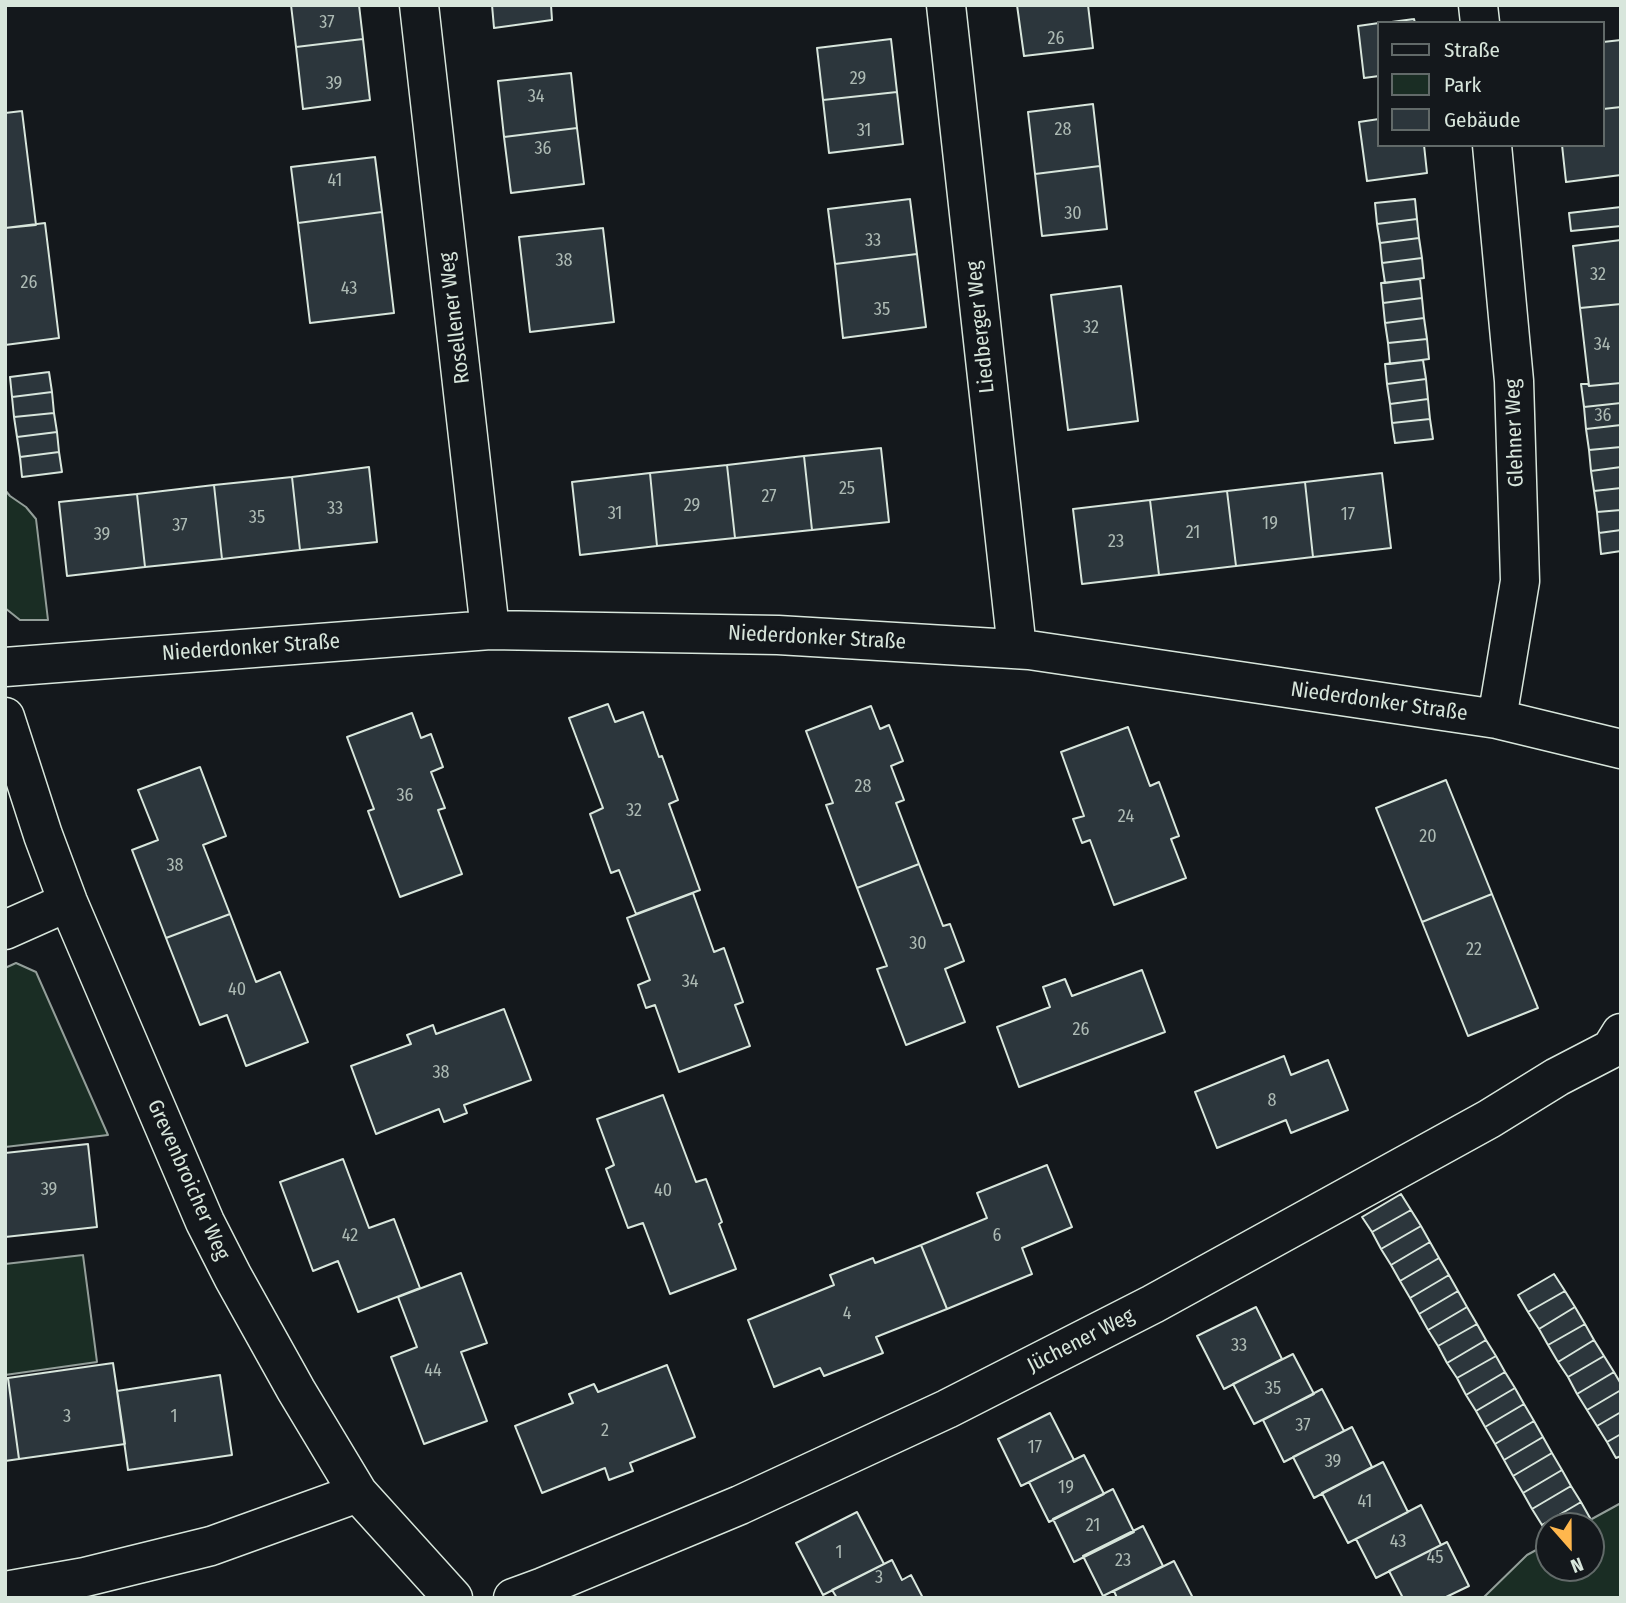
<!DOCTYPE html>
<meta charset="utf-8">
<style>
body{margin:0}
#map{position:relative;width:1626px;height:1603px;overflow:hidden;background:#14181c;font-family:"Fira Sans Condensed",sans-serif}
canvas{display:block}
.frame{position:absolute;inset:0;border:7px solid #d8e6dc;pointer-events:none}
.legend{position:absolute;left:1377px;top:21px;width:228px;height:126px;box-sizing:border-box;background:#14181c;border:2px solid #626a69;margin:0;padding:9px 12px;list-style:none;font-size:21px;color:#d8e6dc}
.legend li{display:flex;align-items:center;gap:14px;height:35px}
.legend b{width:35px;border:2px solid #626a69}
.north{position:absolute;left:1535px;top:1512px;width:70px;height:70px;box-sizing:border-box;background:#14181c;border:2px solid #626a69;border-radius:50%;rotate:159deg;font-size:19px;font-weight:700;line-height:28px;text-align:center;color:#d8e6dc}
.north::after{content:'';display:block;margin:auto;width:24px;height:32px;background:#ffb74d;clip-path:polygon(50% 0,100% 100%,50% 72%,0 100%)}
</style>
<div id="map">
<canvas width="1626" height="1603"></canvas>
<div class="frame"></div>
<ul class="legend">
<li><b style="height:9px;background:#14181c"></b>Straße</li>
<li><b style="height:19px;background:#1a2d24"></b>Park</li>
<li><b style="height:19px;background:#2c363c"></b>Gebäude</li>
</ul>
<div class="north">N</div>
</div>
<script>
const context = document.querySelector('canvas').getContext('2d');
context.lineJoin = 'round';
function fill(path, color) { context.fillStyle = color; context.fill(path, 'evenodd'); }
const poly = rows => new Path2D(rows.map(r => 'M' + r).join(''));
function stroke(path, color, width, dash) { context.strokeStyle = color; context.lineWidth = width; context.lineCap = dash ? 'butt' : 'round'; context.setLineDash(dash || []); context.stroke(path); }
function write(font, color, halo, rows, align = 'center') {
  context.font = font + ' "Fira Sans Condensed",sans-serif'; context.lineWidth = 5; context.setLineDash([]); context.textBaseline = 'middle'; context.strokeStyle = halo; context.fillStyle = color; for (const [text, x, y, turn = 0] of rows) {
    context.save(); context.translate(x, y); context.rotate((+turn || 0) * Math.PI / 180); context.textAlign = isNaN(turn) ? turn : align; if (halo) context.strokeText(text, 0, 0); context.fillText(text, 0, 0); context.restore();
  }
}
const green = poly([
 [5,490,10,496,26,507,36,519,48,620,20,620,5,608,5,490],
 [16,963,36,972,108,1135,5,1147,5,968,16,963],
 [83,1255,97,1362,5,1375,5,1264,83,1255],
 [1621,1503,1621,1598,1483,1598,1527,1555,1549,1543,1549,1568,1591,1568,1591,1526,1579,1526,1621,1503]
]);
const building = poly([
 [291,5,359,5,363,39,296,47,291,5],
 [492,5,551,5,552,20,494,28,492,5],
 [1017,5,1088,5,1093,48,1024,56,1017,5],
 [1414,19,1415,23,1384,23,1414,19],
 [1379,23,1379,76,1364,78,1358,26,1379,23],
 [363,39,370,100,303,109,296,47,363,39],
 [891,39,897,92,823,100,817,48,891,39],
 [1621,40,1621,107,1603,109,1603,42,1621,40],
 [571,73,577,128,504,137,498,81,571,73],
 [897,92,903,144,829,153,823,100,897,92],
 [1093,104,1100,166,1035,174,1028,112,1093,104],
 [1621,107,1621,175,1566,182,1562,145,1603,145,1603,109,1621,107],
 [22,111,36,225,5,228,5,113,22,111],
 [1379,119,1379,145,1424,145,1427,173,1367,181,1359,122,1379,119],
 [577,128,584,184,511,193,504,137,577,128],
 [375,157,382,212,298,223,291,167,375,157],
 [1100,166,1107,229,1042,236,1035,174,1100,166],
 [910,199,917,254,835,264,828,209,910,199],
 [1415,199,1417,219,1377,224,1375,203,1415,199],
 [1621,207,1621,226,1571,231,1569,213,1621,207],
 [382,212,394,313,310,323,298,223,382,212],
 [1417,219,1419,238,1380,243,1377,224,1417,219],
 [45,223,59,338,5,345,5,228,45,223],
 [603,228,614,322,530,332,519,237,603,228],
 [1419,238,1422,258,1382,263,1380,243,1419,238],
 [1621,240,1621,304,1580,308,1573,246,1621,240],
 [917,254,926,327,843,338,835,264,917,254],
 [1422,258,1424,278,1385,283,1382,263,1422,258],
 [1420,279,1422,298,1383,303,1381,283,1420,279],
 [1121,286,1138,421,1068,430,1051,295,1121,286],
 [1422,298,1424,318,1385,323,1383,303,1422,298],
 [1621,304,1621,383,1589,386,1580,308,1621,304],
 [1424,318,1427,339,1388,343,1385,323,1424,318],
 [1427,339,1429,359,1390,364,1388,343,1427,339],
 [1423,360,1426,379,1387,384,1385,364,1423,360],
 [49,372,52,392,12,397,10,377,49,372],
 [1426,379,1428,399,1390,404,1387,384,1426,379],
 [1621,383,1621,403,1584,407,1581,384,1588,384,1589,386,1621,383],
 [52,392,54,413,14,417,12,397,52,392],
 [1428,399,1430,419,1392,423,1390,404,1428,399],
 [1621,403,1621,425,1586,429,1584,407,1621,403],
 [54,413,57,432,17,437,14,417,54,413],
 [1430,419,1433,439,1395,443,1392,423,1430,419],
 [1621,425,1621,447,1589,450,1586,429,1621,425],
 [57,432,59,452,20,457,17,437,57,432],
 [1621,447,1621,467,1591,471,1589,450,1621,447],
 [881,448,889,522,812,530,804,456,881,448],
 [59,452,62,472,22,477,20,457,59,452],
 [804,456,812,530,735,538,727,465,804,456],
 [727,465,735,538,657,546,650,473,727,465],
 [369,467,377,542,300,550,292,477,369,467],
 [1621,467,1621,488,1594,491,1591,471,1621,467],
 [650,473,657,546,580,555,572,482,650,473],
 [1382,473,1391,548,1313,557,1305,482,1382,473],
 [292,477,300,550,222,559,214,485,292,477],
 [1305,482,1313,557,1236,566,1227,491,1305,482],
 [214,485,222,559,145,567,137,494,214,485],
 [1621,488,1621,510,1597,512,1594,491,1621,488],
 [1227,491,1236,566,1159,575,1150,500,1227,491],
 [137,494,145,567,67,576,59,502,137,494],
 [1150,500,1159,575,1082,584,1073,509,1150,500],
 [1621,510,1621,530,1599,533,1597,512,1621,510],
 [1621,530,1621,551,1601,554,1599,533,1621,530],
 [608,704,615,722,643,712,659,757,662,756,678,800,669,804,700,890,636,914,619,870,611,873,590,814,603,808,569,718,608,704],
 [871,706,880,729,889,725,903,761,891,766,904,800,896,803,919,864,857,888,826,805,833,803,806,731,871,706],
 [412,713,421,738,431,734,443,767,431,772,445,808,438,810,462,874,400,897,368,811,374,809,347,737,412,713],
 [1128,727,1150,786,1159,782,1179,836,1171,839,1186,878,1114,905,1090,840,1082,843,1073,819,1084,816,1061,752,1128,727],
 [200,767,226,836,203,845,230,914,166,938,132,850,158,840,138,790,200,767],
 [1446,780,1492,894,1422,922,1376,808,1446,780],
 [919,864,943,926,950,924,964,961,945,969,965,1022,906,1045,877,969,887,966,857,888,919,864],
 [693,893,714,952,724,948,743,1002,735,1005,750,1046,679,1072,655,1005,646,1008,638,985,650,980,627,918,693,893],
 [1492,894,1538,1008,1468,1036,1422,922,1492,894],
 [230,914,256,982,280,972,308,1042,246,1066,227,1015,200,1025,166,938,230,914],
 [1142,970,1165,1032,1019,1087,997,1027,1050,1007,1043,987,1065,979,1072,996,1142,970],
 [504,1009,531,1080,464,1105,467,1113,444,1122,439,1109,376,1134,351,1066,411,1044,407,1035,433,1025,436,1034,504,1009],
 [1284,1056,1291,1075,1328,1060,1348,1110,1291,1133,1286,1120,1217,1148,1195,1092,1284,1056],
 [663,1095,696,1182,706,1179,722,1222,719,1224,736,1269,670,1294,643,1223,628,1228,606,1169,614,1165,597,1119,663,1095],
 [88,1144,97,1227,5,1237,5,1153,88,1144],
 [343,1159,369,1228,394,1219,420,1288,358,1312,338,1261,313,1271,280,1182,343,1159],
 [1047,1165,1072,1227,1022,1248,1032,1274,947,1309,921,1245,987,1218,977,1193,1047,1165],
 [1401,1194,1411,1210,1372,1232,1362,1217,1401,1194],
 [1411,1210,1421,1226,1381,1249,1372,1232,1411,1210],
 [1421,1226,1430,1242,1391,1265,1381,1249,1421,1226],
 [1430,1242,1439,1258,1400,1281,1391,1265,1430,1242],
 [921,1245,947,1309,876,1337,883,1353,824,1376,820,1368,774,1387,748,1320,834,1285,830,1275,873,1258,875,1263,921,1245],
 [1439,1258,1449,1275,1410,1298,1400,1281,1439,1258],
 [461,1273,487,1343,461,1352,487,1421,424,1444,391,1357,417,1347,398,1297,461,1273],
 [1554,1274,1565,1291,1528,1312,1518,1295,1554,1274],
 [1449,1275,1458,1291,1419,1314,1410,1298,1449,1275],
 [1458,1291,1467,1307,1428,1330,1419,1314,1458,1291],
 [1565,1291,1575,1307,1539,1329,1528,1312,1565,1291],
 [1256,1307,1282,1359,1224,1389,1197,1336,1256,1307],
 [1467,1307,1477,1324,1438,1346,1428,1330,1467,1307],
 [1575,1307,1585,1324,1548,1345,1539,1329,1575,1307],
 [1477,1324,1486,1340,1447,1363,1438,1346,1477,1324],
 [1585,1324,1594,1340,1558,1362,1548,1345,1585,1324],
 [1486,1340,1496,1356,1457,1378,1447,1363,1486,1340],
 [1594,1340,1604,1356,1568,1377,1558,1362,1594,1340],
 [1293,1354,1314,1394,1254,1424,1233,1384,1293,1354],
 [1496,1356,1505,1372,1466,1395,1457,1378,1496,1356],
 [1604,1356,1614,1372,1577,1394,1568,1377,1604,1356],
 [113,1363,125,1444,19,1459,8,1378,113,1363],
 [667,1365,695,1437,630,1463,633,1471,609,1480,605,1468,542,1493,515,1426,573,1403,569,1394,594,1384,598,1392,667,1365],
 [1505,1372,1515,1388,1476,1411,1466,1395,1505,1372],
 [1614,1372,1621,1384,1621,1390,1587,1410,1577,1394,1614,1372],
 [220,1375,232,1455,128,1470,117,1391,220,1375],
 [8,1378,19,1459,5,1461,5,1379,8,1378],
 [1515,1388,1524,1404,1485,1427,1476,1411,1515,1388],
 [1322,1389,1344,1431,1284,1462,1263,1420,1322,1389],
 [1621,1390,1621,1412,1597,1426,1587,1410,1621,1390],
 [1524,1404,1534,1421,1495,1444,1485,1427,1524,1404],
 [1621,1412,1621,1434,1607,1442,1597,1426,1621,1412],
 [1050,1413,1074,1460,1021,1486,998,1439,1050,1413],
 [1534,1421,1543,1437,1504,1460,1495,1444,1534,1421],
 [1352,1427,1372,1467,1314,1498,1293,1457,1352,1427],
 [1621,1434,1621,1456,1616,1458,1607,1442,1621,1434],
 [1543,1437,1552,1453,1513,1476,1504,1460,1543,1437],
 [1552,1453,1562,1470,1523,1493,1513,1476,1552,1453],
 [1084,1455,1104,1494,1049,1522,1029,1482,1084,1455],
 [1383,1462,1408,1512,1348,1543,1322,1493,1383,1462],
 [1562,1470,1571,1486,1532,1509,1523,1493,1562,1470],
 [1571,1486,1581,1502,1542,1525,1532,1509,1571,1486],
 [1113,1489,1134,1532,1074,1562,1053,1519,1113,1489],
 [1581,1502,1590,1518,1577,1526,1549,1526,1549,1537,1542,1525,1581,1502],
 [1421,1505,1441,1545,1376,1578,1356,1539,1421,1505],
 [857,1512,884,1564,823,1595,796,1543,857,1512],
 [1143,1526,1163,1566,1103,1596,1083,1556,1143,1526],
 [1447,1542,1469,1586,1444,1598,1403,1598,1389,1571,1447,1542],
 [892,1560,902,1580,911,1575,923,1598,837,1598,832,1590,892,1560],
 [1174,1561,1193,1598,1117,1598,1114,1591,1174,1561]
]);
const street = poly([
 [419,5,490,630],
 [946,5,1017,649],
 [1478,5,1480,23],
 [1492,145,1514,381,1520,581,1497,719],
 [5,667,490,630,778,635,1029,650,1497,719,1621,749],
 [5,717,43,835,68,902,205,1222,233,1277,296,1390,358,1493,453,1598],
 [5,930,68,902],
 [5,1591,85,1577,211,1546,358,1493],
 [513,1598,543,1587,740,1505,947,1409,1153,1304,1489,1119,1557,1077,1611,1049,1621,1033]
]);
const numberNames = [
 ["37",327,23],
 ["26",1056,39],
 ["29",858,79],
 ["39",334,84],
 ["34",536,97],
 ["28",1063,130],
 ["31",864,131],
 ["36",543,149],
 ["41",335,181],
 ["30",1073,214],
 ["33",873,241],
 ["38",564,261],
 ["32",1598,275],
 ["26",29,283],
 ["43",349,289],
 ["35",882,310],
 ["32",1091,328],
 ["34",1602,345],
 ["36",1603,416],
 ["25",847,489],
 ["27",769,497],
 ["29",692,506],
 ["33",335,509],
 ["31",615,514],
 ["17",1348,515],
 ["35",257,518],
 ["19",1270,524],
 ["37",180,526],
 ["21",1193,533],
 ["39",102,535],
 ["23",1116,542],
 ["28",863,787],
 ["36",405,796],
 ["32",634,811],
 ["24",1126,817],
 ["20",1428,837],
 ["38",175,866],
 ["30",918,944],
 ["22",1474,950],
 ["34",690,982],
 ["40",237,990],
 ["26",1081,1030],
 ["38",441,1073],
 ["8",1272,1101],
 ["39",49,1190],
 ["40",663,1191],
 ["42",350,1236],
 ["6",997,1236],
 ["4",847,1314],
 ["33",1239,1346],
 ["44",433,1371],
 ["35",1273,1389],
 ["3",67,1417],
 ["1",174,1417],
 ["37",1303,1426],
 ["2",605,1431],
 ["17",1035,1448],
 ["39",1333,1462],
 ["19",1066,1488],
 ["41",1365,1502],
 ["21",1093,1526],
 ["43",1398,1542],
 ["1",839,1553],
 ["45",1435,1558],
 ["23",1123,1561],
 ["3",879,1578]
];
const streetNames = [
 ["Rosellener Weg",455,318,-97],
 ["Liedberger Weg",981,327,-96],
 ["Glehner Weg",1515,433,-92],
 ["Niederdonker Straße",817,638,3],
 ["Niederdonker Straße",251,648,-4],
 ["Niederdonker Straße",1379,702,8],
 ["Grevenbroicher Weg",188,1180,66],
 ["Jüchener Weg",1081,1341,-27]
];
fill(green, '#1a2d24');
stroke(green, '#939e99', 2);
fill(building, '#2c363c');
stroke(building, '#d8e6dc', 2);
stroke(street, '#d8e6dc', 41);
stroke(street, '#14181c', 38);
write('18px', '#adbab4', null, numberNames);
write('21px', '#d8e6dc', '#14181c', streetNames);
</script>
